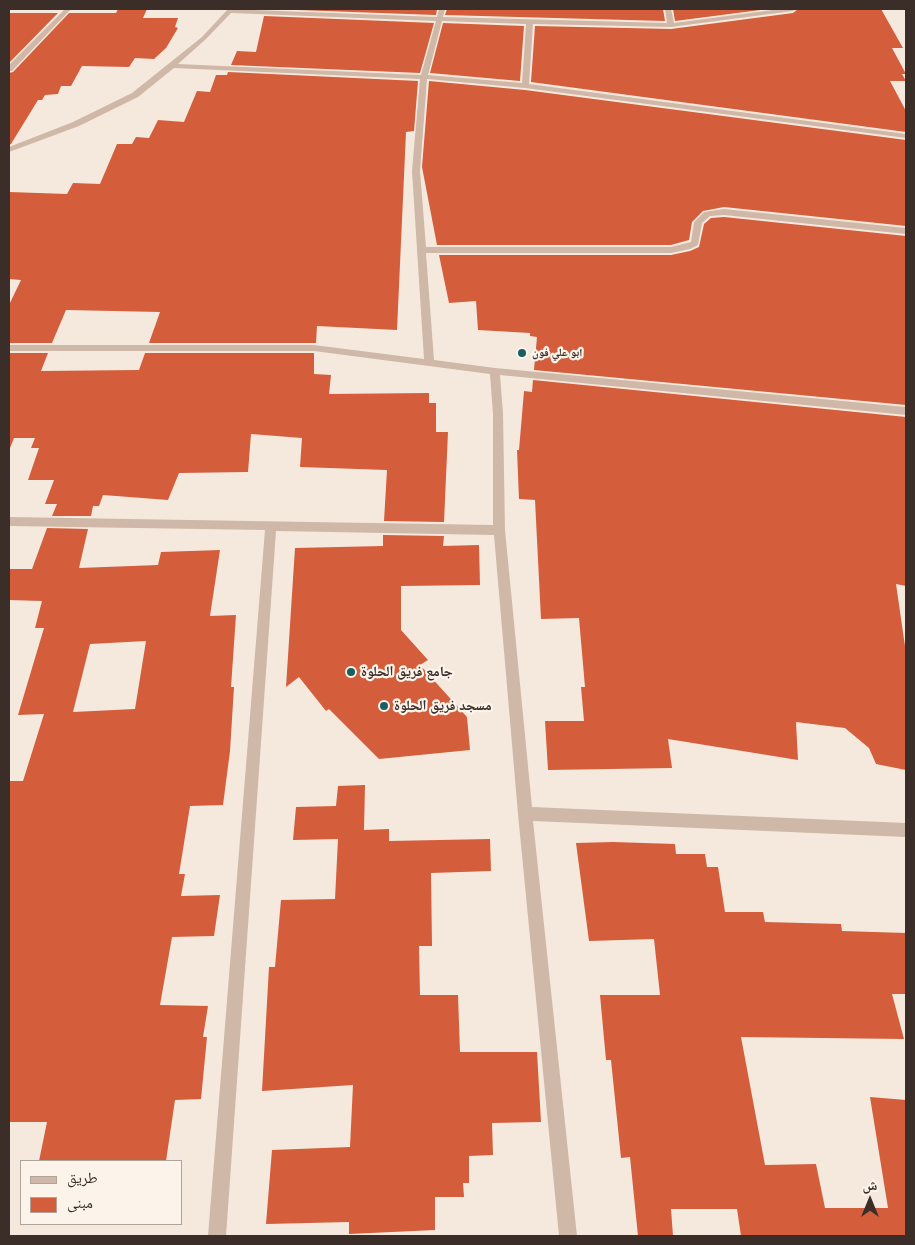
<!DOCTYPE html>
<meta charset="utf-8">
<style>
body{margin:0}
#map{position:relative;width:915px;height:1245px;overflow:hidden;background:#f5e9dd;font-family:Arial,"Noto Naskh Arabic",sans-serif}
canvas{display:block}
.frame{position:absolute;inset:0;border:10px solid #3b2e28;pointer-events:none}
.legend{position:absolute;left:20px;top:1160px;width:162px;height:65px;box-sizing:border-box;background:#fcf3ea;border:1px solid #afa49c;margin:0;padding:6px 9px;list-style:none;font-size:15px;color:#3b2e28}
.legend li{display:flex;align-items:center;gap:10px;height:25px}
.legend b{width:25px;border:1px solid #afa49c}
.north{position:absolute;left:845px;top:1175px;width:50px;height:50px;-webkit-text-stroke:4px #fcf3ea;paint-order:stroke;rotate:0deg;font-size:14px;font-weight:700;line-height:20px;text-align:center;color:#3b2e28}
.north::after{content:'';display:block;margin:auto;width:18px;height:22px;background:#3b2e28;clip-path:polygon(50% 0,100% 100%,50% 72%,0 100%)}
</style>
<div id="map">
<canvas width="915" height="1245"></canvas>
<div class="frame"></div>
<ul class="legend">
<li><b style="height:6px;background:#cfb8a7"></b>طريق</li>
<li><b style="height:14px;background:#d45d3c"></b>مبنى</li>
</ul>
<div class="north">ش</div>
</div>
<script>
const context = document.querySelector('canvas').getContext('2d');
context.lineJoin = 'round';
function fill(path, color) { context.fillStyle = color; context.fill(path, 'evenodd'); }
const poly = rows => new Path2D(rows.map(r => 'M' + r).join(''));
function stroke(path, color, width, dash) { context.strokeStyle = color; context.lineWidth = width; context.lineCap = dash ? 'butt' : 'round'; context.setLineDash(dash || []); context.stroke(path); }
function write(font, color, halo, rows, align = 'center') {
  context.font = font + ' Arial,"Noto Naskh Arabic",sans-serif'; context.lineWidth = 4.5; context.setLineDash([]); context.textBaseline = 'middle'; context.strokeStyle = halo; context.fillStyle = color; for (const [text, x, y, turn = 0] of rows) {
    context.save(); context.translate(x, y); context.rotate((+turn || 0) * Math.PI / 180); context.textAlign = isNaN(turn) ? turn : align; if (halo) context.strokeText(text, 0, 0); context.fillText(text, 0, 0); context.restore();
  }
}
const building = poly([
 [118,9,147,9,143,18,178,18,175,27,178,28,166,48,154,59,135,58,129,67,82,66,71,86,61,86,58,94,45,95,42,100,38,100,11,144,9,145,9,73,13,72,69,13,116,13],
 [270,9,437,9,436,15],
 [447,9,663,9,665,21,445,15],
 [673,9,768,9,675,21],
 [798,9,881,9,903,48,892,48,906,74,902,74,906,81,890,81,906,111,906,132,531,82,535,26,671,29,793,13],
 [9,13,58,13,9,63],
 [264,16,434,23,420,73,231,65,237,51,256,52],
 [443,23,524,26,520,81,430,73],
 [228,72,418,81,414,131,406,132,397,330,317,326,316,343,149,343,160,312,66,310,52,343,9,343,9,305,21,280,9,279,9,192,67,194,73,183,100,184,117,144,132,144,136,137,149,138,158,120,184,122,197,91,210,92,216,75,227,75],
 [429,81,525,90,906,140,906,226,724,207,703,211,692,222,689,240,671,245,437,245,422,167],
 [724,217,906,236,906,405,534,370,537,337,530,336,530,333,478,330,476,301,449,303,439,255,671,255,690,251,699,247,704,224,711,218],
 [9,353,48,353,41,371,139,370,145,353,314,353,314,374,331,375,329,394,429,393,429,403,436,403,436,432,448,432,444,522,384,521,387,470,300,467,302,438,251,434,248,472,179,473,168,500,103,495,99,506,93,506,91,516,52,516,57,504,45,504,54,480,28,480,39,448,31,448,35,438,14,438,10,448,9,448],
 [533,380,906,417,906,586,896,584,906,653,906,770,876,764,869,748,845,728,796,722,798,760,668,739,672,768,548,770,545,721,584,721,581,687,585,687,579,618,541,619,535,500,519,499,517,450,519,450,524,391,532,392],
 [47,528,88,529,79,568,158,565,161,552,220,550,210,616,236,615,231,687,234,687,230,751,223,805,190,806,179,874,185,874,181,896,220,895,214,936,172,937,160,1005,208,1006,203,1037,207,1037,201,1099,175,1100,166,1161,39,1161,47,1122,9,1122,9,781,23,781,44,714,18,715,44,628,35,628,42,601,9,600,9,569,32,569],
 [146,641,135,709,73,712,90,644],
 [383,535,444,536,443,546,479,545,480,585,401,586,401,630,428,660,420,665,467,717,470,750,379,759,329,709,326,711,299,677,286,687,295,548,383,546],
 [365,785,364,830,389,829,389,841,490,839,491,871,431,873,432,946,419,946,420,995,458,995,460,1052,537,1052,541,1122,492,1123,493,1155,469,1156,469,1183,463,1183,464,1197,435,1197,435,1230,349,1234,349,1222,266,1224,272,1150,350,1147,353,1085,262,1091,269,967,275,967,281,900,335,899,338,839,293,840,296,807,336,806,338,786],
 [613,842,675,844,676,854,705,854,707,867,718,867,725,912,763,912,765,922,841,924,842,931,906,933,906,994,892,994,904,1039,741,1037,765,1165,816,1164,825,1208,888,1208,870,1097,906,1100,906,1236,741,1236,737,1209,671,1209,673,1236,638,1236,630,1157,621,1158,611,1060,606,1060,600,995,660,995,654,939,589,941,576,843]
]);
const minor = poly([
 [65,9,71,9,12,71,9,71,9,65,65,9],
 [228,9,437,17,439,9,445,9,443,17,667,23,665,9,671,9,674,23,780,9,796,9,793,11,671,27,533,24,529,84,906,134,906,138,525,88,427,79,420,171,426,247,671,247,691,242,694,222,704,212,724,209,906,228,906,234,724,215,710,216,702,223,698,245,690,249,671,253,426,253,434,360,495,368,906,407,906,415,500,375,503,414,505,530,532,807,906,823,906,837,533,821,577,1236,559,1236,518,814,494,535,276,531,226,1236,208,1236,265,530,9,526,9,517,493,525,493,414,490,374,314,351,9,351,9,345,314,345,424,359,412,171,420,79,174,68,138,97,79,126,9,152,9,147,73,122,132,93,202,37,228,9],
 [231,13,436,21,421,75,178,64,206,39,231,13],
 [442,21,526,24,522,83,428,75,442,21]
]);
const markers = [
 [522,353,5,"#185f62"],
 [351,672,5,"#185f62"],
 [384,706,5,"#185f62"]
];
const farPoinames = [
 ["ابو علي فون",532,353]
];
const poiNames = [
 ["جامع فريق الحلوة",361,672],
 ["مسجد فريق الحلوة",394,706]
];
fill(building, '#d45d3c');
fill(minor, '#cfb8a7');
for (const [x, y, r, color] of markers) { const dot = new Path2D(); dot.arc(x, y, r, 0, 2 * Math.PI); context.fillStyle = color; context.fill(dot); stroke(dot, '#fcf3ea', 2); }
write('bold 11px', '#3b2e28', '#fcf3ea', farPoinames, 'left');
write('bold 14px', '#3b2e28', '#fcf3ea', poiNames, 'left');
</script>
